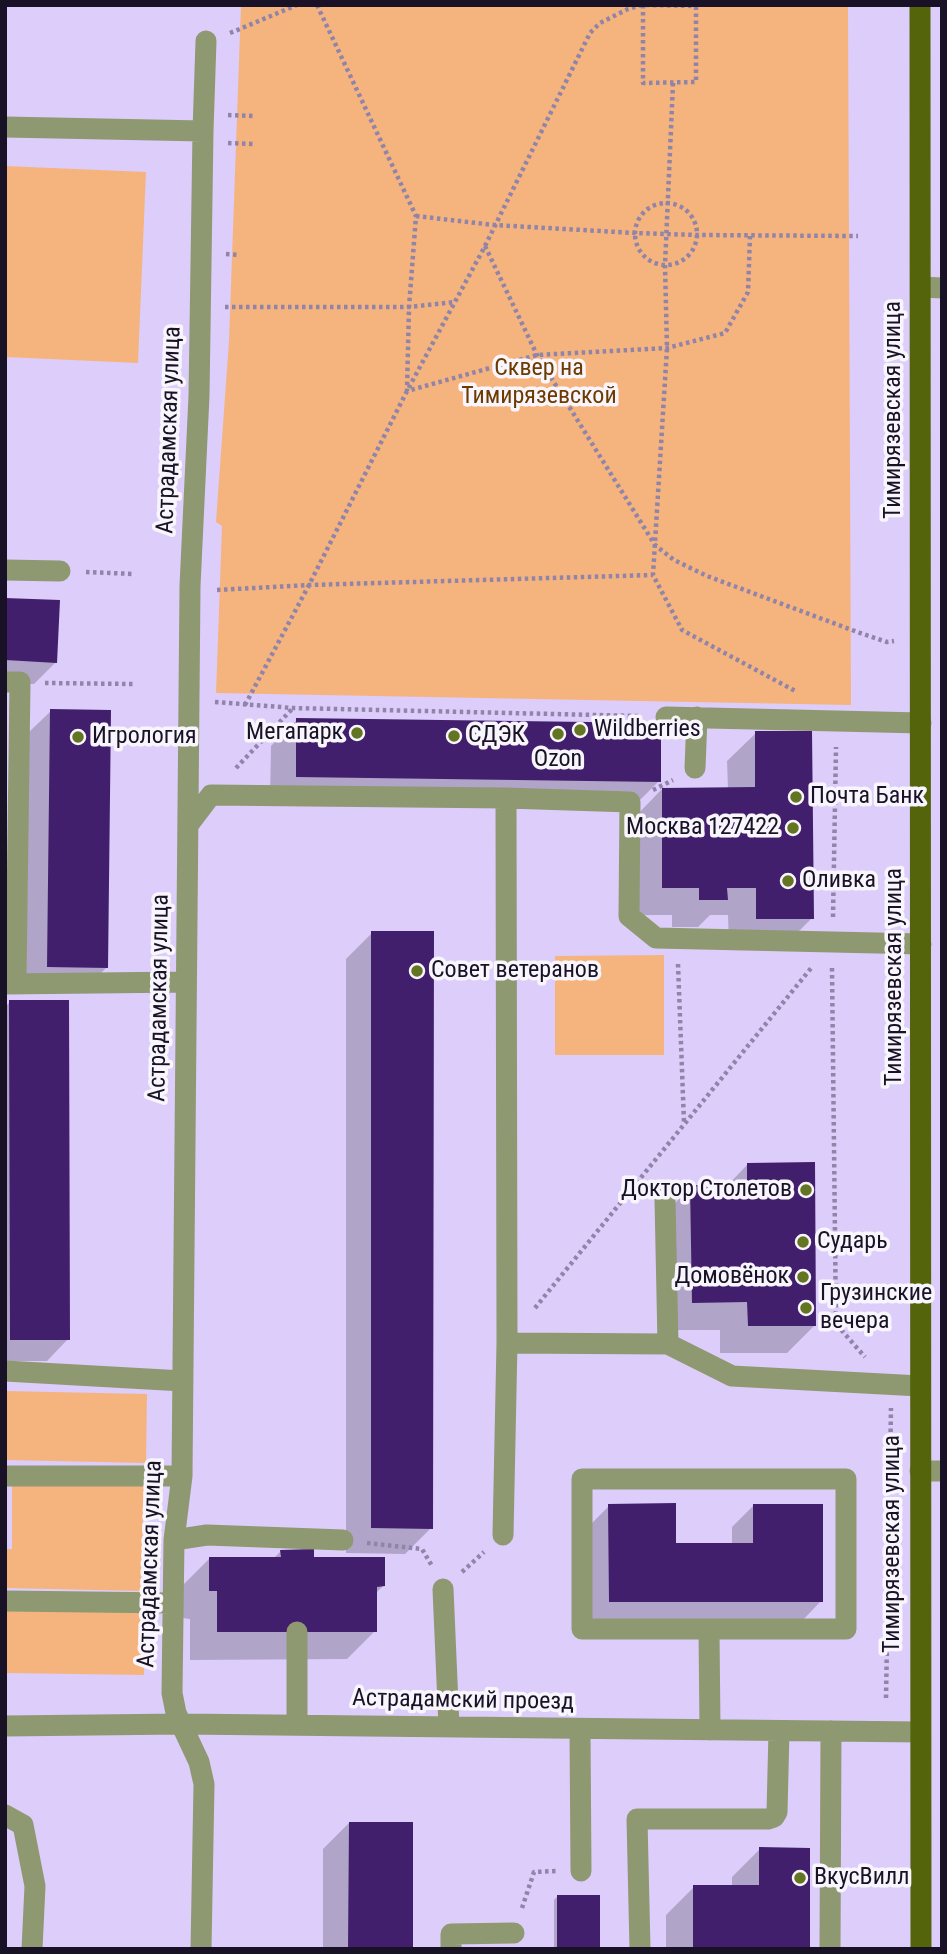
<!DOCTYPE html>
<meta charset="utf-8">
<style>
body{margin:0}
#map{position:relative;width:947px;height:1954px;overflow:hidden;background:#ddcdfb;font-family:"Roboto Condensed",sans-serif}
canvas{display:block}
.frame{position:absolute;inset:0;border:7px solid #191125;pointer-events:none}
</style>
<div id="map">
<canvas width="947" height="1954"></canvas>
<div class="frame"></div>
</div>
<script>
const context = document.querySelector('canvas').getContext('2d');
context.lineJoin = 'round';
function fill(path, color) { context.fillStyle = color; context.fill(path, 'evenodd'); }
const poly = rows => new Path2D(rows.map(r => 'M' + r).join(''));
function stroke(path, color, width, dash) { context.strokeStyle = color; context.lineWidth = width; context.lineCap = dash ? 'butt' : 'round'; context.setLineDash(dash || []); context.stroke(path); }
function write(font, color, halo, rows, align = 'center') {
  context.font = font + ' "Roboto Condensed",sans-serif'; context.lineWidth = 7; context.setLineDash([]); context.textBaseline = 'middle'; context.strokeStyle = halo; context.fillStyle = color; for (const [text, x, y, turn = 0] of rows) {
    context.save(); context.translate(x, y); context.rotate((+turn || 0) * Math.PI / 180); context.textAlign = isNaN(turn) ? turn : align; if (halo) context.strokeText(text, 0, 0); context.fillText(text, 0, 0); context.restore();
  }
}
const green = poly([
 [241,5,848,5,851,705,216,693,222,526,216,522,229,341],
 [5,166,146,172,138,363,5,357],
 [664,955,664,1055,555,1055,555,956],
 [5,1391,147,1394,146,1463,5,1460],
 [12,1483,144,1483,141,1591,5,1588,5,1549,12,1549],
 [5,1608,145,1610,144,1675,5,1673]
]);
const shadow = poly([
 [5,600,56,662,34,684,5,683],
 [51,711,107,967,85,989,26,988,29,732],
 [297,720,659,781,633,807,270,802,271,746],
 [756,733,812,918,784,946,729,947,728,915,710,915,698,927,672,927,672,915,635,915,634,818,662,789,728,789,727,761],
 [372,933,431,1528,405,1554,346,1553,346,959],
 [10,1002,68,1339,47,1361,5,1361,5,1007],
 [747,1165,815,1325,787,1353,720,1353,720,1330,664,1330,663,1215,691,1187,726,1187],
 [754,1505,821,1601,800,1623,588,1623,588,1527,609,1506,675,1545,732,1545,732,1527],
 [281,1551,313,1559,383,1586,375,1594,375,1631,347,1659,190,1660,190,1619,182,1618,181,1587,209,1559,273,1559],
 [349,1823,411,1949,323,1949,323,1849],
 [760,1849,808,1949,666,1949,666,1915,694,1887,732,1887,732,1877],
 [558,1896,598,1949,554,1949,554,1900]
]);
const building = poly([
 [5,598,60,600,57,663,5,660],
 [50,709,111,710,108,968,47,967],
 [296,718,661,723,661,782,296,777],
 [755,731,812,731,814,919,756,919,756,888,727,888,728,900,699,900,699,888,662,888,662,788,755,787],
 [371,931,434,931,433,1529,371,1528],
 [9,1000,69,1000,70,1340,10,1340],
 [815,1162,816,1326,748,1326,747,1302,692,1303,690,1185,747,1185,747,1163],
 [676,1503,676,1543,753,1543,753,1504,823,1504,823,1602,609,1602,608,1504],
 [314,1549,314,1557,385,1557,385,1586,377,1587,377,1632,217,1632,217,1591,209,1591,209,1557,281,1557,280,1550],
 [349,1822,413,1822,413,1949,348,1949],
 [759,1847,810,1848,810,1949,693,1949,693,1885,759,1885],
 [557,1895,600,1895,600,1949,557,1949]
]);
const path = poly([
 [317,5,416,216,409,307,407,391,537,355,667,348,725,333,748,292,750,236],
 [643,5,643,83,696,82,696,6],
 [646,5,696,6],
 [230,33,297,5],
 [673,83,665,265,667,348,653,575,682,630,797,692],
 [228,115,255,116],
 [228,143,255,144],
 '635 234a31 31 0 1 1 62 0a31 31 0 1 1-62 0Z',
 [416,216,494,225,635,233,697,235,858,236],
 [485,246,537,355,655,545,674,560,707,576,860,633,887,642,894,641],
 [226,254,240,255],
 [225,307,409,307,455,302],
 [86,572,134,574],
 [217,590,309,585,653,575],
 [45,683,133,684],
 [215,702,293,708,640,716],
 [245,705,309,585,407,391,485,246,590,33,600,23,628,9,642,5],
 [236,768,293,708],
 [653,790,673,780],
 [833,917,836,747],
 [678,964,684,1123],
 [832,968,836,1324,865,1357],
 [535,1308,812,967],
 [367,1543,422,1549,432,1566],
 [462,1572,484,1552],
 [886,1698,891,1408],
 [522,1908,534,1872,557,1871]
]);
const minor = poly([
 [5,127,203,131],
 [921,287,942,288],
 [5,570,60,571],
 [5,682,20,682,16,984],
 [666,717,921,723],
 [695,768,697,717],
 [189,824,211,795,506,798,630,802,629,916,656,938,921,944],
 [5,984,186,982],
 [665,1199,668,1344],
 [507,1343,668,1344,732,1376,920,1386],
 [5,1371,183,1381],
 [920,1471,942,1471],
 [5,1476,182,1476],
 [582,1479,846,1479,846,1629,582,1629,582,1479],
 [503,1535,507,1343,506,798],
 [174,1540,207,1535,343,1540],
 [443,1589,449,1727],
 [5,1601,173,1603],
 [709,1629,710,1730],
 [297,1632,297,1725],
 [5,1726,182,1724,920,1732],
 [580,1729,581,1871],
 [5,1815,23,1825,35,1886,32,1949],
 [201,1949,204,1784,199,1762,176,1713,172,1693,174,1540,182,1476,190,586,199,396,203,131,206,41],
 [451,1949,451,1934,514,1933],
 [640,1949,637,1819,768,1819,774,1817,777,1812,779,1731],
 [830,1949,831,1731]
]);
const major = poly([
 [920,5,921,1949]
]);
const markers = [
 [580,730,7,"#637422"],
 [357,733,7,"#637422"],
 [558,734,7,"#637422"],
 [454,736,7,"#637422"],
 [78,737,7,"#637422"],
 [796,797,7,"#637422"],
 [793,828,7,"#637422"],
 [788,881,7,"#637422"],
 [417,971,7,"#637422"],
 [806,1190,7,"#637422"],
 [803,1242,7,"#637422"],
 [803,1277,7,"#637422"],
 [806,1308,7,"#637422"],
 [800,1878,7,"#637422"]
];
const parkNames = [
 ["Сквер на",539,369],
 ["Тимирязевской",539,397]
];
const streetNames = [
 ["Тимирязевская улица",894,410,-90],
 ["Астрадамская улица",170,430,-88],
 ["Тимирязевская улица",895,977,-90],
 ["Астрадамская улица",160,998,-89],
 ["Тимирязевская улица",893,1544,-90],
 ["Астрадамская улица",151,1564,-88],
 ["Астрадамский проезд",463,1701,1]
];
const poiNames = [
 ["Wildberries",594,730],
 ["Мегапарк",343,733,"right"],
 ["СДЭК",468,736],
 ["Игрология",92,737],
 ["Ozon",558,760,"center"],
 ["Почта Банк",810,797],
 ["Москва 127422",779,828,"right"],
 ["Оливка",802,881],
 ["Совет ветеранов",431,971],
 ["Доктор Столетов",792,1190,"right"],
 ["Сударь",817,1242],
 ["Домовёнок",789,1277,"right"],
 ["Грузинские",820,1294],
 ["вечера",820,1322],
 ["ВкусВилл",814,1878]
];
fill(green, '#f5b47e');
fill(shadow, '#0003');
fill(building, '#421f6c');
stroke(path, '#9184a8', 4.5, [3.5, 3.5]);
stroke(minor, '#8e9971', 21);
stroke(major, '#54640a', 21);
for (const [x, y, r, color] of markers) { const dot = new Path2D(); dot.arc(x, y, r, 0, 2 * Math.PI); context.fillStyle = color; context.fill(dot); stroke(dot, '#f8f6fc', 2.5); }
write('24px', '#6d3b00', '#f8f6fc', parkNames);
write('24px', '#191125', '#f8f6fc', streetNames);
write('24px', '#191125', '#f8f6fc', poiNames, 'left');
</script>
